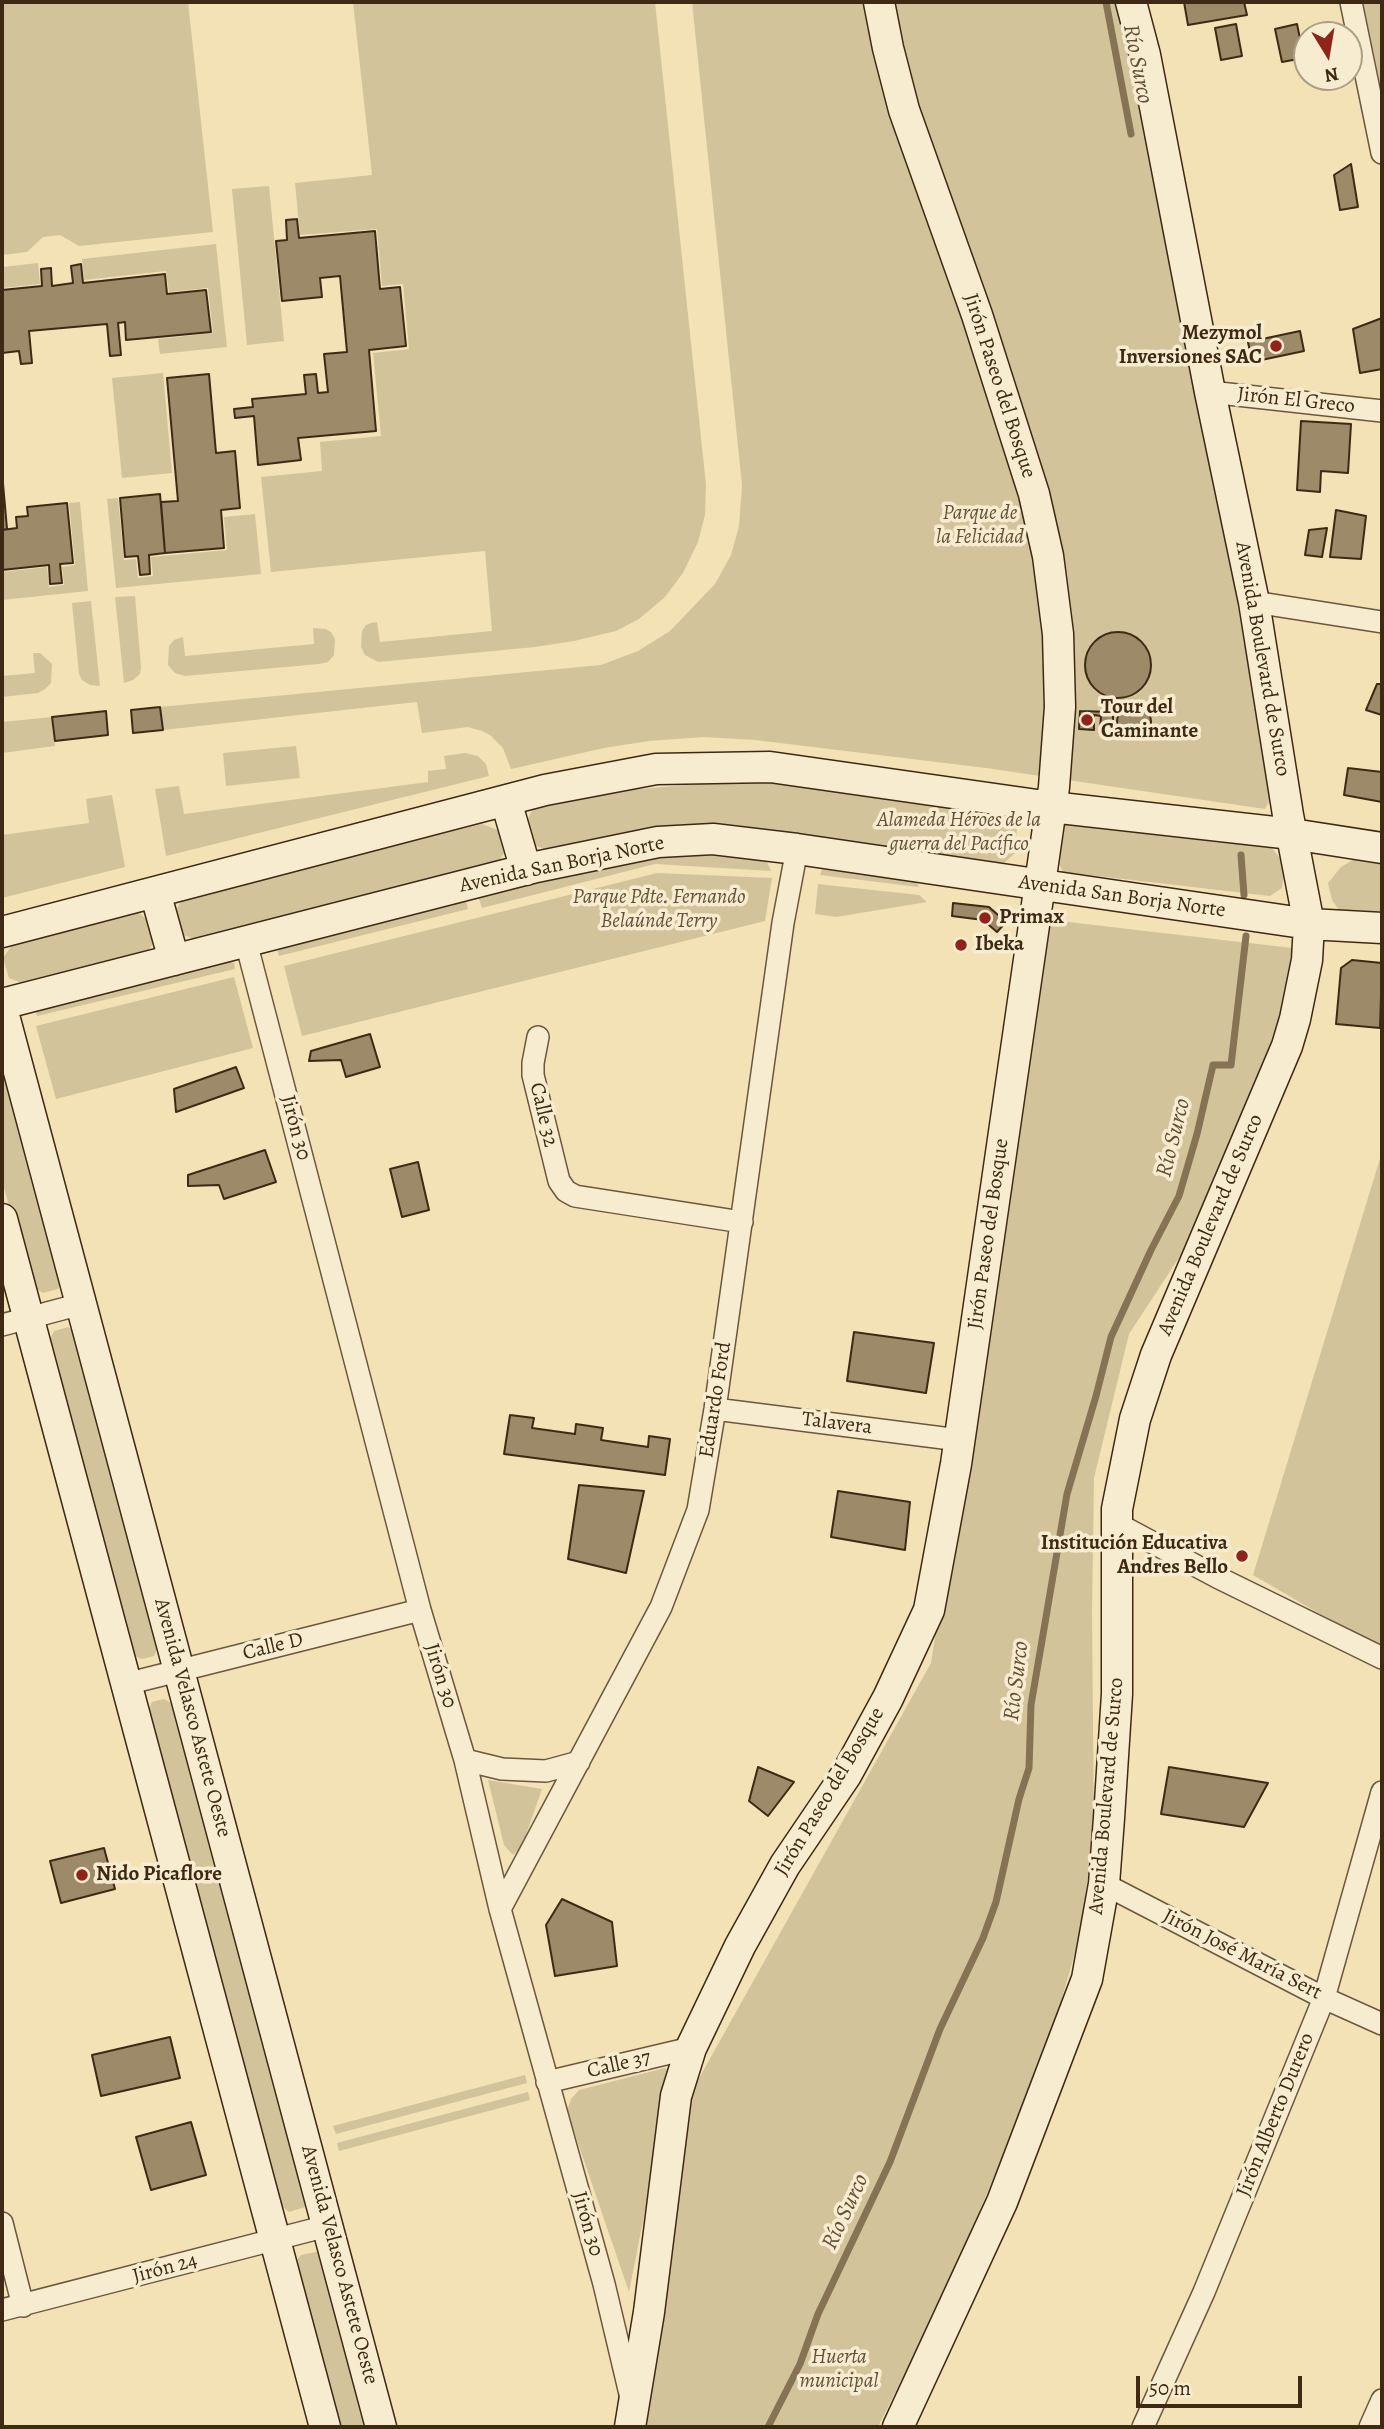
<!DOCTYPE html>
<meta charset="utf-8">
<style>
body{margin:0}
#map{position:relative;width:1384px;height:2429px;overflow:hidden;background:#f2e2b6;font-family:Alegreya,serif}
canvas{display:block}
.frame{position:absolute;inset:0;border:4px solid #3e2a14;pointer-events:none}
.north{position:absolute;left:1293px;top:21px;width:70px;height:70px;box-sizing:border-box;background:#f7ecd0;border:2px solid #ad9e85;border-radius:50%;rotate:169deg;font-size:19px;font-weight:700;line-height:28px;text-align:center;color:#3e2a14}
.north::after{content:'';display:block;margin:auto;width:24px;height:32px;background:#8f2418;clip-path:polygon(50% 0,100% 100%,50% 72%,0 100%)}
.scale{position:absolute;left:1136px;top:2376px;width:166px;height:32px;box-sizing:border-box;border:4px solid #3e2a14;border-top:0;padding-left:9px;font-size:21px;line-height:24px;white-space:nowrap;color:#3e2a14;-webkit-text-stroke:5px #f7ecd0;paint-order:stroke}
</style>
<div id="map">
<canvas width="1384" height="2429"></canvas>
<div class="frame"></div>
<div class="north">N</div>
<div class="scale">50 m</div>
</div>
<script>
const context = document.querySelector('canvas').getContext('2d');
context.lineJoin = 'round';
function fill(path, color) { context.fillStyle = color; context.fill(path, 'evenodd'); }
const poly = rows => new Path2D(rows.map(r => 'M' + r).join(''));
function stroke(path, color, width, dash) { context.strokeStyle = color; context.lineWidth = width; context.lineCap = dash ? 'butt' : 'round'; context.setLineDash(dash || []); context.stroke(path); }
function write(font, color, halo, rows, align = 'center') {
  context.font = font + ' Alegreya,serif'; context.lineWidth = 7; context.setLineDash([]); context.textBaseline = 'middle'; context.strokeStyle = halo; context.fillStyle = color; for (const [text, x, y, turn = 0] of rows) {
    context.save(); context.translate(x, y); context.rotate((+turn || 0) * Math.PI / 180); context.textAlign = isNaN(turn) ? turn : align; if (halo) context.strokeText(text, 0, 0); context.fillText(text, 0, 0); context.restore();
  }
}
const green = poly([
 [2,2,188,2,213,232,79,246,60,235,43,237,27,252,2,255],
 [353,2,655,2,706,485,705,515,698,542,683,573,665,597,639,619,616,631,574,641,535,647,378,662,365,655,361,647,362,631,366,625,371,623,377,622,380,642,492,631,485,551,271,572,261,477,322,471,320,442,381,436,373,353,409,349,403,284,382,286,377,229,300,235,295,183,372,175],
 [692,2,1120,2,1230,560,1271,798,1265,809,986,768,755,740,704,737,649,741,604,748,511,769,503,748,490,735,482,731,468,727,422,733,417,702,163,730,160,707,601,665,638,651,670,631,715,584,731,555,739,526,742,485],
 [1363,2,1382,2,1382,94,1382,93],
 [269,186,284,341,247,345,232,189],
 [216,244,227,347,160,354,158,339,213,333,208,288,169,292,166,271,84,280,82,259],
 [38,263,40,284,2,288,2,267],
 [163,373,172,473,122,478,112,378],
 [118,498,124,560,136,559,138,578,153,576,151,557,227,550,224,517,255,514,261,574,116,588,107,499],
 [80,502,88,591,2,600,2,572,47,567,49,587,64,585,62,567,75,565,69,503],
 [135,596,141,667,140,674,133,680,124,683,115,597],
 [91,601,100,686,90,685,82,680,79,674,72,603],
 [313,628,326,629,331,632,335,639,334,655,328,662,319,664,185,676,175,673,168,665,169,646,174,640,183,637,185,656,314,644],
 [33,653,40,653,52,664,51,683,45,689,38,693,2,697,2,676,35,673],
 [52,717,55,746,2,753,2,722],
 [296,746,300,778,226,786,223,753],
 [465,753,478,756,486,764,489,776,166,856,155,789,179,786,184,814,428,782,428,771,446,769,444,756],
 [755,779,1011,813,1017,829,1014,854,1002,865,754,830,547,850,533,845,527,820,534,807,606,792],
 [112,795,125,867,2,898,2,835,89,823,86,799],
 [1069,822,1269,845,1285,864,1282,888,1270,896,1063,872,1057,859,1060,830],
 [482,824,498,830,504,853,496,866,197,940,178,933,174,914,183,898],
 [654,849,761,856,767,862,771,871,655,864,482,908,477,893],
 [1359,856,1382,859,1382,918,1341,913,1332,900,1328,883,1341,867],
 [823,866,915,879,919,887,820,875],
 [657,873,772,878,765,921,302,1036,284,966],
 [818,884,919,895,927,902,836,917,815,914],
 [465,897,468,909,279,956,276,945],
 [139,913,152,924,155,940,147,953,24,984,9,978,3,958,12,945],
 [1051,920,1292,948,1278,1036,1197,1230,1129,1334,1094,1478,1092,1613,1094,1835,1079,1938,1047,2051,948,2286,878,2427,641,2427,677,2169,693,2089,931,1663,1026,1050],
 [226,961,234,963,235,969,37,1016,35,1009],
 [234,977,253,1048,56,1099,36,1026],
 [2,1044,64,1276,58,1289,43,1293,30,1285,2,1180],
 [1382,1152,1382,1650,1253,1575],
 [68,1327,79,1335,160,1643,154,1656,142,1659,127,1653,47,1345,54,1331],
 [164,1699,177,1706,308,2193,305,2207,289,2212,278,2203,147,1714,152,1702],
 [488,1780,542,1789,522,1846,513,1855,504,1845],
 [665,2068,672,2073,629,2292,567,2111,571,2099,579,2090],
 [525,2075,527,2083,336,2134,333,2126],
 [528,2092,530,2100,339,2151,337,2143],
 [316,2252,328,2256,373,2427,336,2427,292,2266,301,2255]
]);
const stream = poly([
 [1106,2,1131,134],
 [1241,855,1244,895],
 [768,2427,800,2364,818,2314,890,2162,940,2029,983,1938,996,1902,1019,1799,1029,1768,1031,1705,1067,1494,1096,1396,1111,1337,1151,1250,1179,1196,1197,1134,1213,1065,1231,1065,1246,936]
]);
const building = poly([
 [1184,2,1244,2,1247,15,1188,25,1184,2],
 [1236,24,1242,56,1221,60,1215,28,1236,24],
 [1297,24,1304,58,1282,62,1275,29,1297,24],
 [1351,164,1358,207,1340,210,1334,175,1351,164],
 [297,219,299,238,375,231,380,289,400,287,406,346,369,350,376,431,298,438,301,460,258,465,254,416,235,418,234,409,253,407,252,399,306,394,304,375,316,374,318,393,328,392,324,354,347,352,340,276,320,278,322,297,282,301,276,241,287,240,286,220,297,219],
 [81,264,83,283,165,274,167,294,206,290,211,332,126,340,125,322,118,323,121,355,110,356,107,324,29,331,32,363,21,364,19,351,2,353,2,290,42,286,41,269,51,268,52,286,73,283,71,266,81,264],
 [1382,318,1382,369,1360,373,1353,329,1382,318],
 [1300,331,1304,351,1252,362,1248,342,1300,331],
 [209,374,216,453,235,451,240,508,221,510,224,548,165,553,161,502,178,501,167,378,209,374],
 [1301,421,1351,424,1348,473,1321,471,1320,492,1297,490,1301,421],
 [2,472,7,529,2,530,2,472],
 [160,494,165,553,149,555,150,574,140,575,138,556,125,557,120,498,160,494],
 [67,503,73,563,60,564,62,583,50,584,49,565,2,570,2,530,17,528,16,517,28,516,27,507,67,503],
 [1336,510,1366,516,1361,559,1330,557,1336,510],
 [1327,528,1322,557,1305,555,1309,530,1327,528],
 '1085 665a33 33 0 1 1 66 0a33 33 0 1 1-66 0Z',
 [1377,684,1382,684,1382,715,1366,710,1377,684],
 '1117 722a17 17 0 1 1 34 0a17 17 0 1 1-34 0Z',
 [160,707,163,730,133,733,131,710,160,707],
 [106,711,108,735,55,741,52,717,106,711],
 [1080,711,1113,712,1113,730,1100,729,1101,716,1094,715,1094,730,1079,729,1080,711],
 [1348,768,1382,772,1382,802,1344,795,1348,768],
 [953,903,989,907,1006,922,997,932,983,920,952,916,953,903],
 [1352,960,1382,963,1380,1028,1336,1024,1341,968,1352,960],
 [370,1034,380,1067,346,1077,341,1060,309,1061,311,1051,370,1034],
 [236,1067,244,1088,176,1112,174,1089,236,1067],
 [265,1150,276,1182,224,1199,219,1185,188,1186,188,1175,265,1150],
 [418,1162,429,1210,402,1217,390,1169,418,1162],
 [854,1332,934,1343,926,1393,847,1381,854,1332],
 [510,1415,534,1418,532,1428,575,1434,576,1424,603,1428,601,1440,648,1447,649,1436,670,1439,665,1475,504,1454,510,1415],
 [579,1485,644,1491,626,1573,568,1559,579,1485],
 [838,1491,910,1502,905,1550,831,1537,838,1491],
 [758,1767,794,1782,768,1816,749,1801,758,1767],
 [1169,1767,1268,1783,1244,1827,1161,1814,1169,1767],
 [104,1848,115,1889,61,1903,50,1861,104,1848],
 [562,1899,612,1922,617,1966,555,1976,546,1925,562,1899],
 [170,2037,180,2078,101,2096,92,2055,170,2037],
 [191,2122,206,2175,151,2190,136,2137,191,2122]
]);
const street = poly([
 [1351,2,1382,153],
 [1210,392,1382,411],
 [1254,602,1382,622],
 [246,942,420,1610,465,1760,500,1909,604,2284,631,2398],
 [538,1037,533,1063,533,1075,559,1181,566,1191,575,1196,742,1222],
 [2,1325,81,1304],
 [715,1409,959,1440],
 [1116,1523,1217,1577,1382,1658],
 [126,1684,420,1610],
 [465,1760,502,1769,546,1771,579,1762],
 [1104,1884,1324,1998,1382,2024],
 [500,1909,661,1607,698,1510,715,1409,783,923,797,849],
 [547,2082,691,2048],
 [2,2223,23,2306],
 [2,2310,327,2226],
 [1143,2427,1204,2292,1324,1998,1382,1792],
 [1370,2427,1382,2400]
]);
const secondary = poly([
 [506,801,526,870],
 [155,892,174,960],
 [2,932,545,790,656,769,770,767,1051,807,1292,834,1382,848],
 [2,1004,536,867,658,842,713,839,797,849,1309,924,1382,928],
 [2,1008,381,2427],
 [2,1219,325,2427],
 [630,2427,649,2312,676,2096,691,2048,740,1946,785,1865,846,1775,888,1698,929,1610,956,1464,1054,787,1060,707,1058,634,1048,556,1034,494,977,315,904,110,888,48,879,2],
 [898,2427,1002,2202,1087,1979,1104,1884,1109,1818,1117,1694,1117,1509,1135,1419,1156,1355,1287,1046,1295,1019,1307,960,1309,924,1288,815,1254,602,1210,392,1145,55,1131,2]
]);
const markers = [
 [1276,346,7,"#8f2418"],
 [1087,720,7,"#8f2418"],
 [985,918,7,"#8f2418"],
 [961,945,7,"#8f2418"],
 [1242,1556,7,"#8f2418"],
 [82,1875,7,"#8f2418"]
];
const poiNames = [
 ["Mezymol",1262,334,"right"],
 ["Inversiones SAC",1262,358,"right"],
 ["Tour del",1101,708],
 ["Caminante",1101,732],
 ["Primax",999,918],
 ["Ibeka",975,945],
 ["Institución Educativa",1228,1544,"right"],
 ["Andres Bello",1228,1568,"right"],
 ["Nido Picaflore",96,1875]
];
const streetNames = [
 ["Jirón Paseo del Bosque",999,386,72],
 ["Jirón El Greco",1296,401,6],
 ["Avenida Boulevard de Surco",1262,659,80],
 ["Avenida San Borja Norte",562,865,-12],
 ["Avenida San Borja Norte",1122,897,8],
 ["Calle 32",543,1115,77],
 ["Jirón 30",295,1128,75],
 ["Avenida Boulevard de Surco",1211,1225,-67],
 ["Jirón Paseo del Bosque",989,1234,-82],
 ["Eduardo Ford",716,1400,-81],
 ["Talavera",837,1424,7],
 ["Calle D",273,1647,-14],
 ["Jirón 30",440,1676,73],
 ["Avenida Velasco Astete Oeste",192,1718,75],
 ["Jirón Paseo del Bosque",830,1792,-59],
 ["Avenida Boulevard de Surco",1107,1796,-85],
 ["Jirón José María Sert",1242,1955,27],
 ["Calle 37",619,2065,-13],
 ["Jirón Alberto Durero",1276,2115,-68],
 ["Jirón 30",587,2224,74],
 ["Avenida Velasco Astete Oeste",339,2265,75],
 ["Jirón 24",165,2269,-15]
];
const parkNames = [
 ["Parque de",980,514],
 ["la Felicidad",980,538],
 ["Alameda Héroes de la",959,821],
 ["guerra del Pacífico",959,845],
 ["Parque Pdte. Fernando",659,898],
 ["Belaúnde Terry",659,922],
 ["Huerta",839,2358],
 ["municipal",839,2382]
];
const waterNames = [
 ["Río Surco",1137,64,79],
 ["Río Surco",1174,1138,-76],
 ["Río Surco",1017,1681,-83],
 ["Río Surco",846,2212,-65]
];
fill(green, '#d3c39a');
stroke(stream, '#857354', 7);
fill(building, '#9c8a68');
stroke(building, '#3e2a14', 2);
stroke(street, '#6b583c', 24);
stroke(secondary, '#3e2a14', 33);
stroke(street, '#f7ecd0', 21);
stroke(secondary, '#f7ecd0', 30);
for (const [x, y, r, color] of markers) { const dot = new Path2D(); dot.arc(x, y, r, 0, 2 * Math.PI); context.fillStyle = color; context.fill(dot); stroke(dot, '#f7ecd0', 2.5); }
write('bold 21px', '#3e2a14', '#f7ecd0', poiNames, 'left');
write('21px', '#3e2a14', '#f7ecd0', streetNames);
write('italic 21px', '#635036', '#f7ecd0', parkNames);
write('italic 23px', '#624e34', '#f7ecd0', waterNames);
</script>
